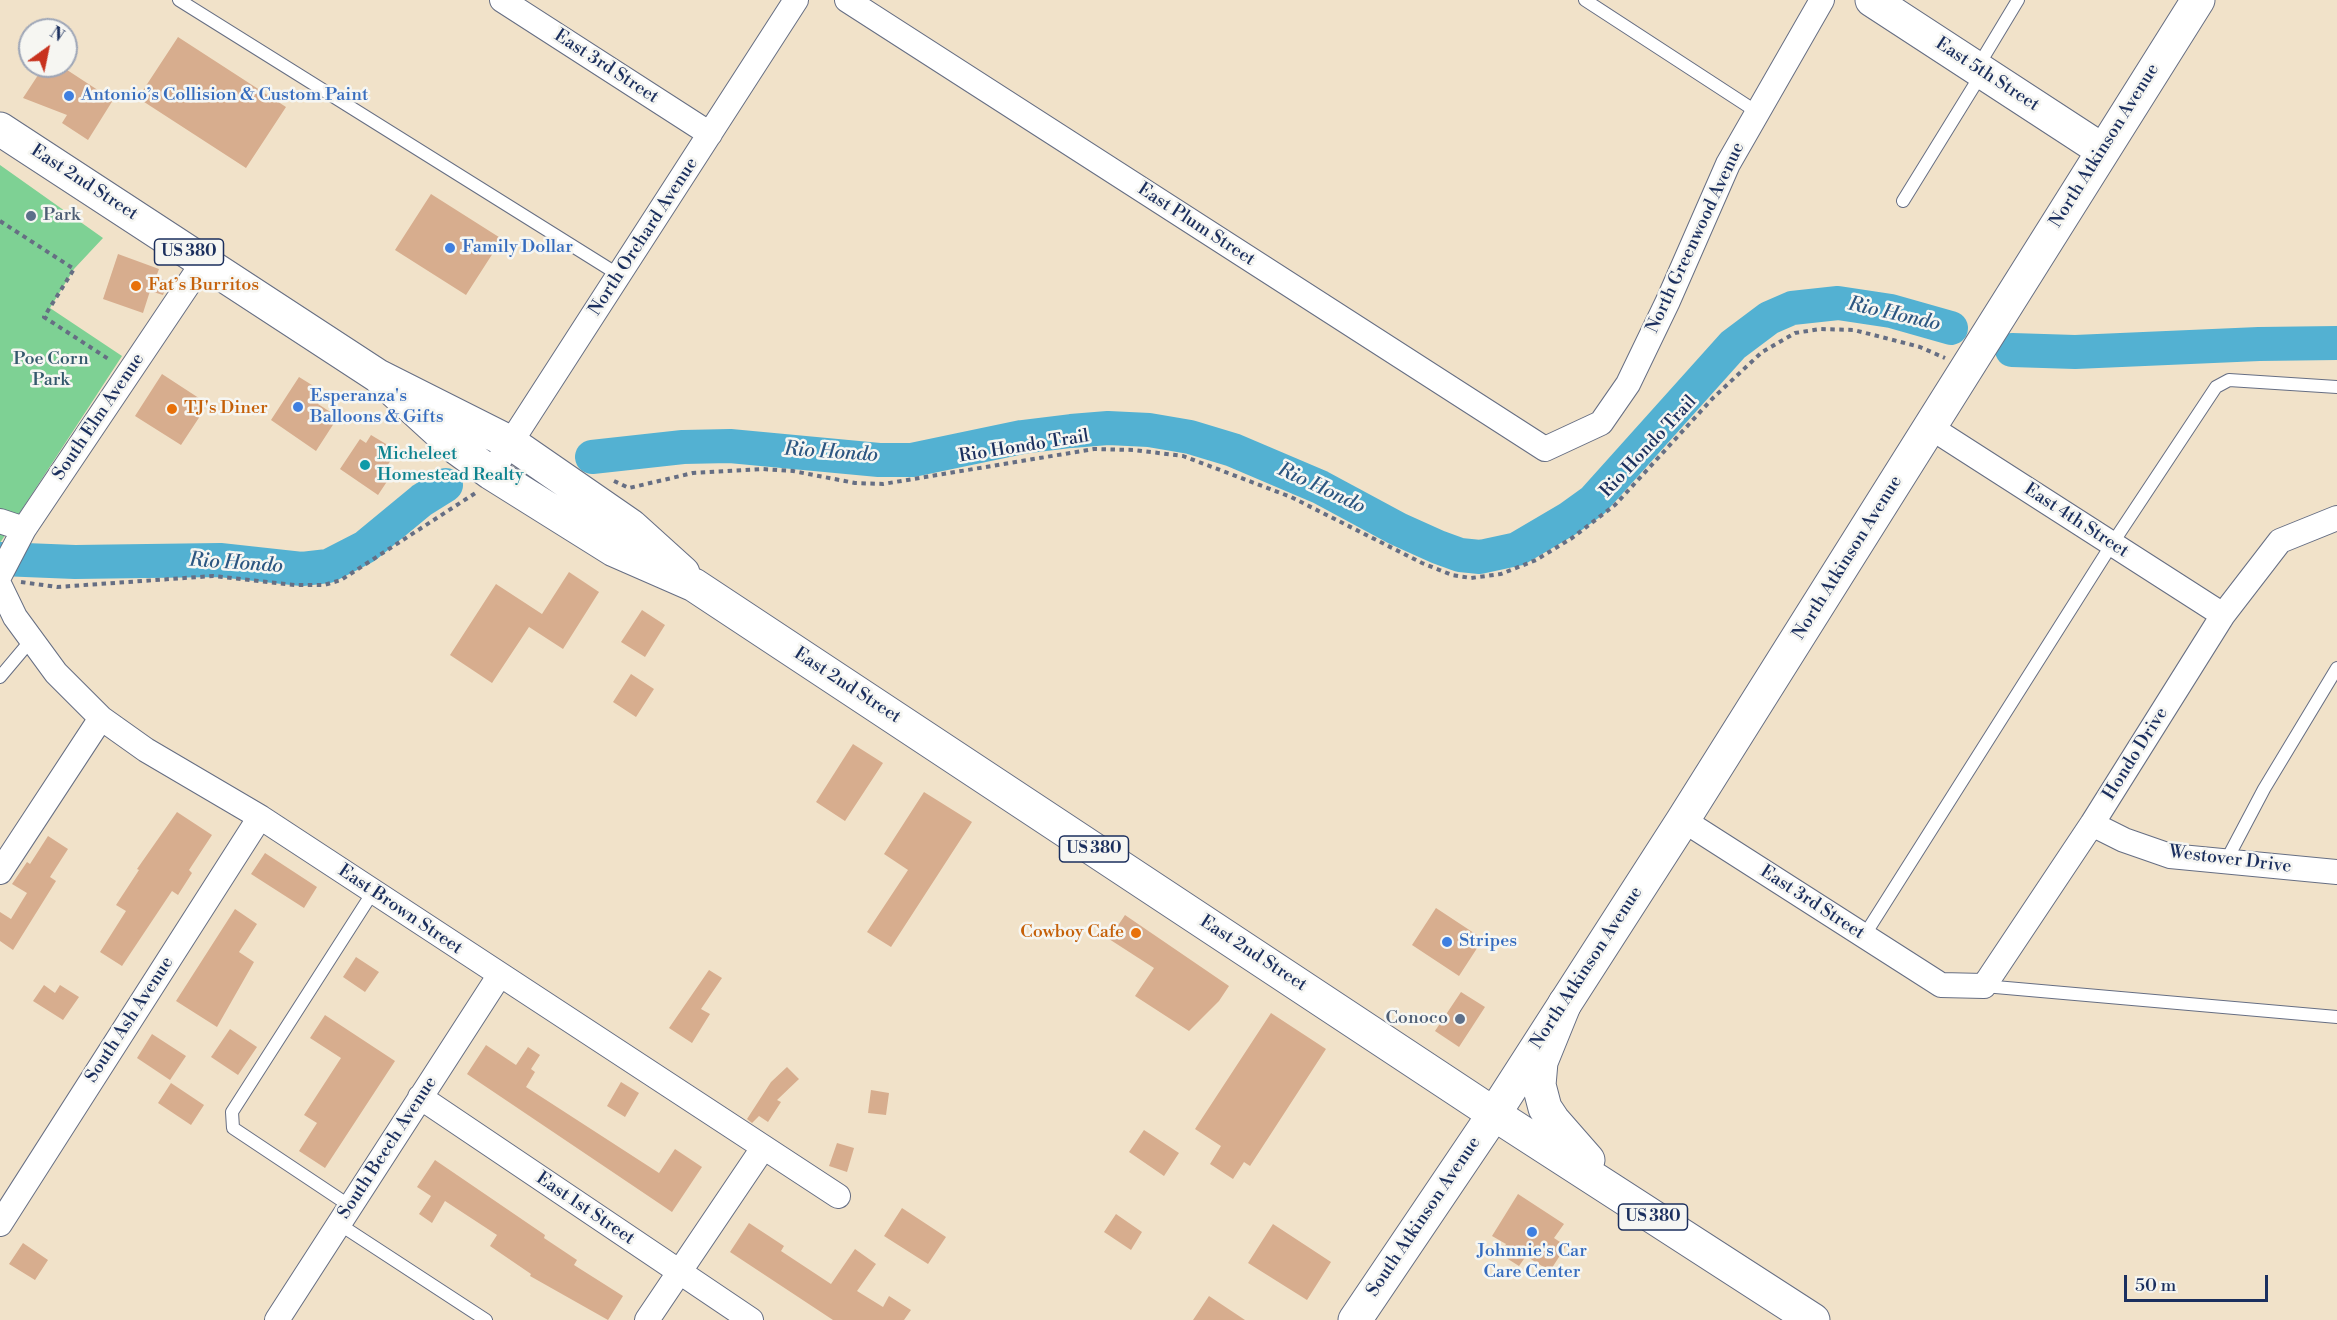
<!DOCTYPE html>
<meta charset="utf-8">
<style>
body{margin:0}
#map{position:relative;width:2337px;height:1320px;overflow:hidden;background:#f1e2c9;font-family:"Libre Bodoni",serif}
canvas{display:block}
.north{position:absolute;left:18px;top:18px;width:60px;height:60px;box-sizing:border-box;background:#f6f6f2;border:2px solid #9ea6b7;border-radius:50%;rotate:33deg;font-size:16px;font-weight:700;line-height:24px;text-align:center;color:#1b2f5e}
.north::after{content:'';display:block;margin:auto;width:21px;height:27px;background:#c8321e;clip-path:polygon(50% 0,100% 100%,50% 72%,0 100%)}
.scale{position:absolute;left:2124px;top:1275px;width:144px;height:27px;box-sizing:border-box;border:3px solid #1b2f5e;border-top:0;padding-left:8px;font-size:18px;line-height:21px;white-space:nowrap;color:#1b2f5e;-webkit-text-stroke:4px #f6f6f2;paint-order:stroke}
</style>
<div id="map">
<canvas width="2337" height="1320"></canvas>
<div class="north">N</div>
<div class="scale">50 m</div>
</div>
<script>
const context = document.querySelector('canvas').getContext('2d');
context.lineJoin = 'round';
function fill(path, color) { context.fillStyle = color; context.fill(path, 'evenodd'); }
const poly = rows => new Path2D(rows.map(r => 'M' + r).join(''));
function stroke(path, color, width, dash) { context.strokeStyle = color; context.lineWidth = width; context.lineCap = dash ? 'butt' : 'round'; context.setLineDash(dash || []); context.stroke(path); }
function write(font, color, halo, rows, align = 'center') {
  context.font = font + ' "Libre Bodoni",serif'; context.lineWidth = 5; context.setLineDash([]); context.textBaseline = 'middle'; context.strokeStyle = halo; context.fillStyle = color; for (const [text, x, y, turn = 0] of rows) {
    context.save(); context.translate(x, y); context.rotate((+turn || 0) * Math.PI / 180); context.textAlign = isNaN(turn) ? turn : align; if (halo) context.strokeText(text, 0, 0); context.fillText(text, 0, 0); context.restore();
  }
}
const green = poly([
 [0,165,103,238,74,269,50,308,122,356,0,543]
]);
const river = poly([
 [2012,350,2075,352,2259,344,2337,343],
 [592,457,683,447,730,446,879,460,912,460,1022,437,1071,431,1108,428,1149,430,1190,437,1233,450,1320,487,1398,529,1438,547,1460,555,1480,557,1517,549,1568,519,1593,501,1733,345,1769,318,1792,308,1838,303,1891,311,1951,328],
 [0,559,75,562,220,560,302,569,328,566,365,547,422,500,446,485]
]);
const building = poly([
 [178,37,286,107,246,168,138,98],
 [44,66,61,66,113,100,88,140,62,123,67,115,23,98],
 [431,194,502,239,466,295,395,250],
 [118,254,159,269,156,277,168,281,163,295,150,291,143,313,103,299],
 [162,374,208,404,181,445,135,416],
 [299,377,325,393,318,404,338,417,316,451,271,420],
 [371,435,391,447,385,456,391,460,385,469,392,474,378,495,340,469,360,439,366,443],
 [569,572,599,592,563,649,529,627,492,683,450,655,496,584,542,614],
 [642,610,665,625,645,657,621,642],
 [631,674,654,689,636,717,613,702],
 [853,744,883,763,845,821,816,802],
 [924,792,972,822,891,947,867,932,908,870,884,854],
 [177,812,212,835,189,870,192,873,178,895,172,891,122,966,100,952,126,911,116,905,139,870,137,869],
 [48,836,68,849,50,877,56,881,13,950,0,941,0,912,11,919,27,893,12,884,27,862,30,864],
 [265,853,317,887,304,908,251,874],
 [1436,908,1483,939,1459,976,1412,945],
 [235,909,257,924,239,952,254,962,217,1027,176,1001],
 [1125,915,1229,986,1219,1001,1189,1031,1135,996,1154,968,1109,939],
 [356,957,379,972,365,992,343,977],
 [709,970,722,978,701,1009,710,1014,692,1043,669,1028],
 [44,985,55,993,60,985,79,997,63,1020,33,1001],
 [1461,992,1485,1007,1459,1047,1435,1031],
 [1271,1013,1326,1049,1250,1166,1244,1162,1233,1179,1210,1164,1221,1146,1195,1129],
 [325,1015,395,1061,325,1168,299,1151,317,1123,304,1115,341,1058,310,1038],
 [230,1029,257,1047,238,1075,211,1057],
 [152,1034,186,1056,170,1080,137,1058],
 [486,1045,516,1065,528,1047,540,1055,531,1069,535,1072,526,1087,659,1173,675,1149,702,1167,672,1212,467,1074],
 [787,1067,799,1079,777,1100,781,1102,768,1122,759,1116,752,1123,747,1119,771,1082],
 [621,1082,639,1093,625,1117,607,1106],
 [171,1083,204,1105,191,1125,158,1103],
 [871,1090,889,1093,886,1115,868,1113],
 [1144,1130,1179,1153,1164,1176,1129,1152],
 [837,1143,854,1148,847,1172,829,1166],
 [435,1160,545,1235,544,1238,577,1260,574,1265,623,1296,608,1320,530,1276,531,1274,490,1246,497,1235,445,1201,432,1223,419,1214,431,1196,417,1187],
 [1518,1194,1564,1224,1554,1238,1566,1246,1550,1271,1526,1256,1519,1266,1500,1254,1506,1244,1492,1236],
 [902,1208,946,1237,928,1264,884,1236],
 [1116,1214,1142,1232,1131,1250,1104,1232],
 [749,1223,784,1246,781,1251,831,1284,855,1249,876,1264,857,1291,883,1307,889,1296,911,1310,904,1320,833,1320,730,1252],
 [1273,1224,1331,1262,1307,1300,1248,1263],
 [23,1243,48,1260,35,1280,9,1264],
 [1209,1296,1245,1320,1193,1320]
]);
const path = poly([
 [0,221,74,269,44,317,110,360],
 [614,481,629,488,693,473,762,469,793,471,855,483,883,484,1094,449,1134,450,1183,456,1228,473,1291,497,1422,563,1452,575,1471,578,1501,574,1536,560,1572,538,1615,505,1712,399,1762,352,1795,333,1820,329,1854,330,1920,347,1945,358],
 [21,582,57,587,213,576,295,585,324,585,341,580,477,492]
]);
const lane = poly([
 [179,0,619,275],
 [1585,0,1757,112],
 [1977,68,2018,0],
 [1903,201,1982,73],
 [0,677,32,639],
 [2226,861,2264,789,2337,668],
 [1864,936,2112,544,2216,387,2229,380,2337,387],
 [1984,986,2337,1017],
 [350,1206,233,1128,232,1112,373,892],
 [339,1224,486,1320]
]);
const street = poly([
 [502,0,710,134],
 [847,0,1545,449,1601,423,1628,384,1668,301,1728,164,1822,0],
 [1930,427,2223,615],
 [491,473,796,0],
 [0,521,24,529],
 [0,575,24,529,204,261],
 [0,586,15,617,56,673,101,718,146,750,260,817,838,1196],
 [1683,820,1941,985,1984,986,2092,824,2223,615,2280,541,2337,518],
 [2092,824,2124,840,2170,856,2337,872],
 [0,872,101,718],
 [420,1097,751,1320],
 [0,1224,260,817],
 [277,1320,499,976],
 [647,1320,763,1148]
]);
const secondary = poly([
 [1872,0,2102,150],
 [1355,1320,1494,1114,1683,820,2198,0]
]);
const primary = poly([
 [0,129,378,376,511,443,631,526,683,573],
 [378,376,458,449,491,473,614,550,694,585,1494,1114,1813,1320],
 [1565,1003,1541,1062,1539,1085,1545,1108,1553,1120,1588,1160]
]);
const markers = [
 [69,96,6,"#3f7fe0"],
 [31,216,6,"#5c6f8a"],
 [450,248,6,"#3f7fe0"],
 [136,286,6,"#e8710a"],
 [298,407,6,"#3f7fe0"],
 [172,409,6,"#e8710a"],
 [365,465,6,"#0f9aa8"],
 [1136,933,6,"#e8710a"],
 [1447,942,6,"#3f7fe0"],
 [1460,1019,6,"#5c6f8a"],
 [1532,1232,6,"#3f7fe0"]
];
const shields = [
 [189,252,69],
 [1094,849,69],
 [1653,1217,69]
];
const shieldNames = [
 ["US 380",189,252],
 ["US 380",1094,849],
 ["US 380",1653,1217]
];
const streetNames = [
 ["East 3rd Street",606,67,33],
 ["East 5th Street",1987,75,33],
 ["North Atkinson Avenue",2105,146,-58],
 ["East 2nd Street",84,183,33],
 ["East Plum Street",1196,225,33],
 ["North Orchard Avenue",644,237,-57],
 ["North Greenwood Avenue",1696,238,-65],
 ["South Elm Avenue",99,417,-56],
 ["Rio Hondo Trail",1024,447,-9],
 ["Rio Hondo Trail",1649,447,-47],
 ["East 4th Street",2076,521,33],
 ["North Atkinson Avenue",1848,558,-58],
 ["East 2nd Street",847,686,33],
 ["Hondo Drive",2136,754,-58],
 ["Westover Drive",2230,860,7],
 ["East 3rd Street",1812,903,33],
 ["East Brown Street",400,910,34],
 ["East 2nd Street",1253,954,33],
 ["North Atkinson Avenue",1587,968,-57],
 ["South Ash Avenue",130,1020,-57],
 ["South Beech Avenue",388,1148,-57],
 ["East 1st Street",585,1209,34],
 ["South Atkinson Avenue",1424,1217,-56]
];
const shopNames = [
 ["Antonio’s Collision & Custom Paint",81,96],
 ["Family Dollar",462,248],
 ["Esperanza's",310,397],
 ["Balloons & Gifts",310,418],
 ["Stripes",1459,942],
 ["Johnnie's Car",1532,1252,"center"],
 ["Care Center",1532,1273,"center"]
];
const serviceNames = [
 ["Park",43,216],
 ["Conoco",1448,1019,"right"]
];
const foodNames = [
 ["Fat’s Burritos",148,286],
 ["TJ's Diner",184,409],
 ["Cowboy Cafe",1124,933,"right"]
];
const parkNames = [
 ["Poe Corn",51,360],
 ["Park",51,381]
];
const cultureNames = [
 ["Micheleet",377,455],
 ["Homestead Realty",377,476]
];
const waterNames = [
 ["Rio Hondo",1894,315,13],
 ["Rio Hondo",831,453,4],
 ["Rio Hondo",1321,489,25],
 ["Rio Hondo",236,564,4]
];
fill(green, '#7ed194');
stroke(river, '#53b1d2', 34);
fill(building, '#d7ad8e');
stroke(lane, '#666e83', 14);
stroke(street, '#666e83', 26);
stroke(secondary, '#666e83', 35);
stroke(primary, '#666e83', 35);
stroke(path, '#666e83', 4, [4.5, 4.5]);
stroke(lane, '#fff', 12);
stroke(street, '#fff', 24);
stroke(secondary, '#fff', 33);
stroke(primary, '#fff', 33);
for (const [x, y, r, color] of markers) { const dot = new Path2D(); dot.arc(x, y, r, 0, 2 * Math.PI); context.fillStyle = color; context.fill(dot); stroke(dot, '#f6f6f2', 2); }
for (const [x, y, w] of shields) { const box = new Path2D(); box.roundRect(x - w / 2, y - 13, w, 26, 4.5); context.fillStyle = '#f6f6f2'; context.fill(box); stroke(box, '#1b2f5e', 1.5); }
write('bold 16px', '#1b2f5e', null, shieldNames);
write('18px', '#1b2f5e', '#f6f6f2', streetNames);
write('18px', '#366cbe', '#f6f6f2', shopNames, 'left');
write('18px', '#4e5e75', '#f6f6f2', serviceNames, 'left');
write('18px', '#c56008', '#f6f6f2', foodNames, 'left');
write('18px', '#34586c', '#f6f6f2', parkNames);
write('18px', '#0d838f', '#f6f6f2', cultureNames, 'left');
write('italic 20px', '#2c5681', '#f6f6f2', waterNames);
</script>
